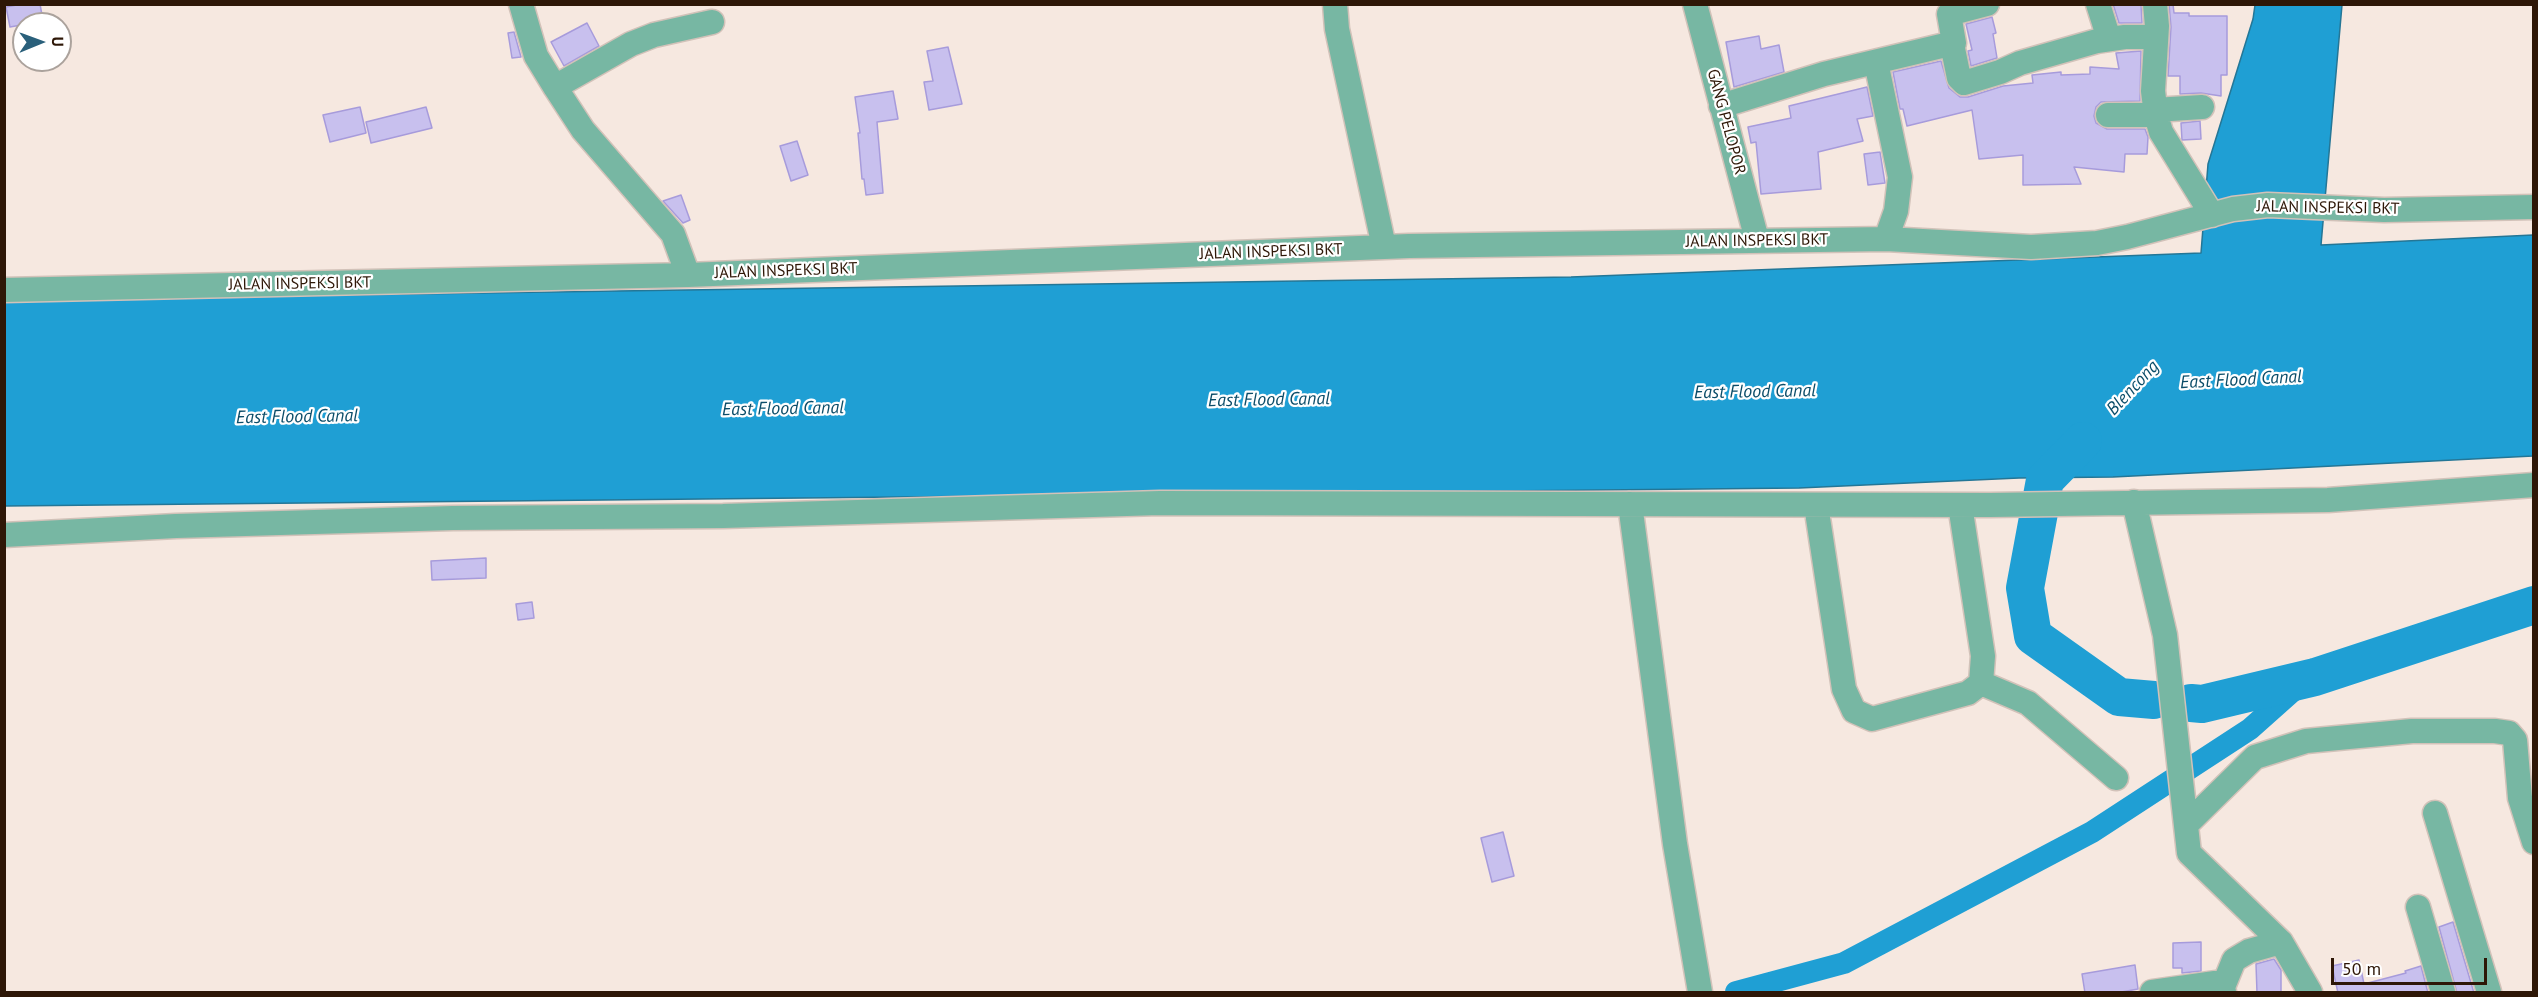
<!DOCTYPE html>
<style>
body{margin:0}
#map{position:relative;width:2538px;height:997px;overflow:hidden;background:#f6e8e0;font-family:"PT Sans",sans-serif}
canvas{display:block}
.frame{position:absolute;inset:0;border:6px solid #2e1707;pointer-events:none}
.north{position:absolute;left:12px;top:12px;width:60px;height:60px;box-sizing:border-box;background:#fff;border:2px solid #aba29c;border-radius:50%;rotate:89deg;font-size:16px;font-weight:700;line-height:24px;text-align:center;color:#2e1707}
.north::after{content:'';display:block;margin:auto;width:21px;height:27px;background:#2a607b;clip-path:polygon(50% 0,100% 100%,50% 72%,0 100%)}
.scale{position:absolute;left:2331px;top:958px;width:156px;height:27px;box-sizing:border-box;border:3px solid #2e1707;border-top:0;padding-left:8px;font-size:18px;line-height:21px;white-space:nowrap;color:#2e1707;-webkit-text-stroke:4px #fff;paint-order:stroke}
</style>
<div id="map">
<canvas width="2538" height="997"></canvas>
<div class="frame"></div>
<div class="north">U</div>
<div class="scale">50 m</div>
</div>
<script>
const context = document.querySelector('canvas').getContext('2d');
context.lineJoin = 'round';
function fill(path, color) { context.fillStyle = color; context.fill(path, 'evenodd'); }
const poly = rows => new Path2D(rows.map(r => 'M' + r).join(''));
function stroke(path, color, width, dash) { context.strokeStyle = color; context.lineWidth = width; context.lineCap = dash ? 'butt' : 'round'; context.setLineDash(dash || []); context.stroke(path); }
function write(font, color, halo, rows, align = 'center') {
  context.font = font + ' "PT Sans",sans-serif'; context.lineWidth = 4.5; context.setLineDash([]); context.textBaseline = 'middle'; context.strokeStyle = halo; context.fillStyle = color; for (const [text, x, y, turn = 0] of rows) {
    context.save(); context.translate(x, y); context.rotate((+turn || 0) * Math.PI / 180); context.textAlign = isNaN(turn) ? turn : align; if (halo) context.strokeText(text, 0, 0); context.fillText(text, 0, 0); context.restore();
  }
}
const water = poly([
 [2255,5,2342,5,2321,245,2533,235,2533,456,2113,477,2019,478,1799,488,5,506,4,300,1571,277,2201,253,2208,164,2253,19,2255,5]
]);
const canal = poly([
 [1736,992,1844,963,2092,832,2250,729,2305,680]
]);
const river = poly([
 [2083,441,2045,480,2025,588,2033,636,2119,697,2154,700],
 [2191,703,2202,704,2315,677,2534,605]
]);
const building = poly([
 [22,4,40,4,43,21,10,27,6,7,22,4],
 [2113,4,2141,4,2142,23,2119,23,2113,4],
 [2169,4,2173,4,2174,13,2189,13,2189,16,2227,16,2227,75,2221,75,2221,96,2201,93,2180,94,2180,76,2168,76,2171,27,2169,4],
 [1992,17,1996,33,1993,34,1997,58,1971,66,1968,51,1972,50,1966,24,1992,17],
 [587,23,599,46,564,66,551,42,587,23],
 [514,32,521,57,512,58,508,33,514,32],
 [1759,36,1761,49,1779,45,1784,72,1734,87,1726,42,1759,36],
 [948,47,962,104,929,110,924,82,933,81,927,51,948,47],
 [2141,51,2140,101,2101,102,2096,107,2094,116,2096,123,2107,129,2145,129,2148,137,2147,154,2125,154,2124,172,2074,167,2081,184,2023,185,2023,155,1979,159,1972,110,1907,126,1903,109,1900,109,1893,72,1941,61,1949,88,1960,97,1968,97,2003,86,2033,83,2032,75,2061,72,2061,75,2090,74,2090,67,2119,69,2116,53,2141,51],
 [1867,87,1873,116,1857,119,1863,141,1818,152,1821,189,1761,194,1756,142,1751,143,1748,127,1791,118,1789,106,1867,87],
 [893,91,898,119,877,122,883,193,866,195,864,179,862,179,858,133,860,133,855,97,893,91],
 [360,107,366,133,330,142,323,115,360,107],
 [426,107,432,128,371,143,366,122,426,107],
 [2200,121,2201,139,2182,140,2181,123,2200,121],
 [797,141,808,175,791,181,780,146,797,141],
 [1880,152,1885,183,1868,185,1864,154,1880,152],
 [681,195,690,220,683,223,663,201,681,195],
 [486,558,486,578,432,580,431,561,486,558],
 [532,602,534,618,518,620,516,604,532,602],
 [1503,832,1514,876,1492,882,1481,838,1503,832],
 [2453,922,2474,993,2457,993,2439,927,2453,922],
 [2201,942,2201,971,2182,973,2182,968,2173,968,2173,943,2201,942],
 [2274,959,2281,970,2281,993,2257,993,2256,964,2274,959],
 [2359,960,2364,984,2406,973,2405,971,2421,966,2428,993,2338,993,2332,966,2359,960],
 [2135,965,2138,989,2116,993,2085,993,2082,974,2135,965]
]);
const minor = poly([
 [521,4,536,56,555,87,583,130,673,234,688,275],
 [1335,4,1337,29,1384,247],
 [1695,4,1757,240],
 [2098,4,2109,39],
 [2155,4,2157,26,2153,91,2156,115,2161,132,2212,215],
 [1952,44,1959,78,1964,83,2000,72,2020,63,2097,41,2125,37,2156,37],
 [1876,62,1900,177,1896,211,1886,239],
 [555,87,631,44,654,35,712,22],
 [1721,106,1824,74,1954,43,1949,14,1987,4],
 [2155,110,2202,107],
 [2108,115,2156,115],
 [4,290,688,275,1409,246,1886,239,2031,247,2097,243,2127,237,2233,209,2268,205,2384,210,2534,207],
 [2134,502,2165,635,2189,853,2281,942,2310,992],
 [1630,504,1675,844,1700,992],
 [1816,505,1844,689,1854,711,1872,719,1968,693,1981,683,2028,703,2116,778],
 [1960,505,1983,656,1981,683],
 [4,535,176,526,453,518,723,516,1160,503,1990,505,2328,500,2534,485],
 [2435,813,2489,992],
 [2186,825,2255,757,2306,741,2412,731,2495,731,2509,733,2515,740,2520,798,2534,842],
 [2418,907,2443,992],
 [2223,987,2234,960,2249,951,2281,942],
 [2152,992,2215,983,2223,987,2224,992]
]);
const streetNames = [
 ["GANG PELOPOR",1726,122,75],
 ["JALAN INSPEKSI BKT",2328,208,1],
 ["JALAN INSPEKSI BKT",1757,241,-1],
 ["JALAN INSPEKSI BKT",1271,252,-2],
 ["JALAN INSPEKSI BKT",786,271,-2],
 ["JALAN INSPEKSI BKT",300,284,-1]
];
const waterNames = [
 ["East Flood Canal",2241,380,-3],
 ["Blencong",2133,388,-47],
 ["East Flood Canal",1755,392,-1],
 ["East Flood Canal",1269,400,-1],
 ["East Flood Canal",783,409,-1],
 ["East Flood Canal",297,417,-1]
];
fill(water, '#1f9fd4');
stroke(water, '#247696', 1.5);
stroke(canal, '#1f9fd4', 22);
stroke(river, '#1f9fd4', 38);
fill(building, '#c8c0ee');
stroke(building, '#a79bdb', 1.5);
stroke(minor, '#d2c2b9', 27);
stroke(minor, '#77b7a3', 24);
write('16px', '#2e1707', '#fff', streetNames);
write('italic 18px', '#0b4d69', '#fff', waterNames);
</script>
